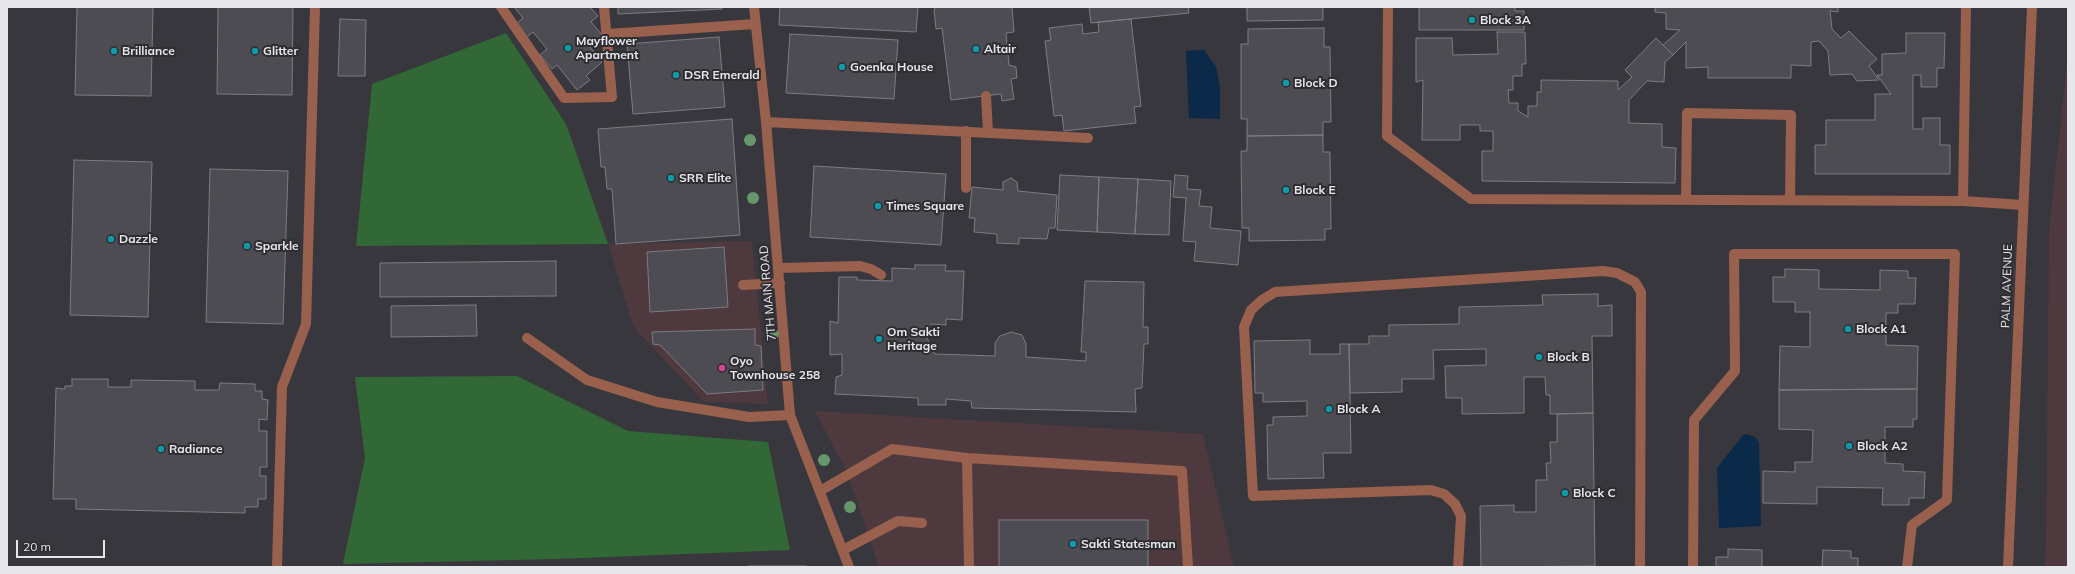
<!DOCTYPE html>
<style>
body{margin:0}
#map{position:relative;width:2075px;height:574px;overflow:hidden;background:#38373d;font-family:Mulish,sans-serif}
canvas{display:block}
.frame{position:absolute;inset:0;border:8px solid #e7e6ea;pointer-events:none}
.scale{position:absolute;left:16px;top:540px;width:89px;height:18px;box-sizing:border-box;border:2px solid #e7e6ea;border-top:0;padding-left:5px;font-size:12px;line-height:14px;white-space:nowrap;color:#e7e6ea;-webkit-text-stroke:3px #2e2d32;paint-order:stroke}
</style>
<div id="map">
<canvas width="2075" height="574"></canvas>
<div class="frame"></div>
<div class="scale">20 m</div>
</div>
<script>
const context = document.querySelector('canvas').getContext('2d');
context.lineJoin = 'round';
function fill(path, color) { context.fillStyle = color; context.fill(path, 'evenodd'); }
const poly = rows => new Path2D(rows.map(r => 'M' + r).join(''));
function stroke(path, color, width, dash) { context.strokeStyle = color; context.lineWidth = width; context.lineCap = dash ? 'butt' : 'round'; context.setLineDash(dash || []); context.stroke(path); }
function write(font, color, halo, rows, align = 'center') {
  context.font = font + ' Mulish,sans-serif'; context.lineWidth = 4; context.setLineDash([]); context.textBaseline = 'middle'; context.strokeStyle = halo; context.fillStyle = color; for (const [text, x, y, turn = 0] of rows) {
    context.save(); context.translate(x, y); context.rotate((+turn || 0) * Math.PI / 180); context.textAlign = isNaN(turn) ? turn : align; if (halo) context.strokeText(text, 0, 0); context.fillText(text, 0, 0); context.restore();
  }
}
const commercial = poly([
 [2068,52,2068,567,2045,567,2046,543,2049,231],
 [752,241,768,404,704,402,638,332,632,322,608,244],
 [815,411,1203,434,1234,567,879,567,848,475]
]);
const green = poly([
 [506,33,566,124,608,244,356,246,372,84],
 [517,376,628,431,768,442,790,550,557,559,343,564,365,458,355,377]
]);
const water = poly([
 [1204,50,1216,67,1220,87,1220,119,1189,118,1186,51],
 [1747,434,1755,437,1759,443,1761,526,1719,528,1717,468,1743,435]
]);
const building = poly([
 [77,7,153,7,151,96,75,95,77,7],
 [218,7,293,7,292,95,217,94,218,7],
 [514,7,590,7,598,16,591,22,603,36,590,47,602,62,586,76,590,80,577,90,557,65,552,69,540,55,547,49,533,32,527,37,516,24,523,18,514,7],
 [618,7,722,7,722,9,618,14,618,7],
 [780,7,918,7,916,32,779,25,780,7],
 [937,7,1012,7,1014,32,1006,33,1009,65,1016,67,1017,78,1011,79,1014,99,1002,101,1001,94,951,100,942,28,936,29,934,9,937,7],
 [1089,7,1188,7,1189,13,1091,23,1089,7],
 [1241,7,1323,7,1323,20,1247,21,1247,8,1241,7],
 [1419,7,1515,7,1515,11,1524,11,1524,30,1419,30,1419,7],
 [1655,7,1838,7,1838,12,1830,11,1832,29,1841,38,1849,31,1877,59,1869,66,1879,80,1857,81,1852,74,1830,75,1828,51,1819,41,1811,42,1811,66,1791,65,1791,78,1708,78,1708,67,1686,68,1686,42,1673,55,1663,45,1680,30,1666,29,1666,13,1655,12,1655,7],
 [340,19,366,20,365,76,338,76,340,19],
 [1131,19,1141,106,1134,107,1136,123,1064,131,1062,115,1054,116,1045,41,1051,40,1049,28,1082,24,1083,34,1099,32,1098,22,1131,19],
 [1324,28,1324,47,1330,47,1331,122,1323,122,1323,135,1247,136,1247,119,1241,119,1241,44,1248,44,1248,29,1324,28],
 [1497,32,1525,32,1526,64,1522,64,1522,76,1513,76,1513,90,1508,90,1509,103,1518,103,1518,111,1528,117,1528,106,1537,106,1537,92,1541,92,1541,80,1618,81,1618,90,1632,77,1625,70,1656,38,1673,55,1665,62,1664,82,1647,81,1629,100,1629,123,1662,124,1662,147,1676,148,1675,183,1482,181,1482,151,1493,151,1493,131,1480,131,1480,125,1460,125,1460,140,1422,140,1423,80,1416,82,1416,38,1452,38,1453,55,1498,54,1497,32],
 [1906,33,1945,33,1944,68,1937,68,1937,87,1921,87,1921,75,1913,75,1913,129,1923,129,1923,118,1940,118,1940,145,1950,145,1950,174,1815,174,1815,145,1826,145,1826,120,1875,120,1875,94,1891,94,1877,75,1882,75,1882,54,1906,53,1906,33],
 [790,34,898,40,894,99,786,93,790,34],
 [719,37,725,107,633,114,627,44,719,37],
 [732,119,740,235,616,244,612,189,607,189,605,167,601,167,598,129,732,119],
 [1323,135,1323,152,1330,152,1331,229,1325,229,1325,240,1249,241,1249,228,1242,228,1241,151,1247,151,1247,136,1323,135],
 [74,160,152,162,148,317,70,315,74,160],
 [814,166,946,174,941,245,810,237,814,166],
 [210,169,288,171,283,324,206,322,210,169],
 [1060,175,1099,177,1097,232,1057,230,1060,175],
 [1175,175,1188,176,1187,189,1201,190,1199,206,1212,207,1210,228,1241,231,1238,265,1194,261,1196,242,1183,241,1186,198,1173,197,1175,175],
 [1099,177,1138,179,1135,234,1097,232,1099,177],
 [1011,178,1017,182,1018,191,1057,195,1055,228,1049,228,1047,239,1019,238,1019,244,997,243,997,234,974,232,975,218,969,218,972,187,1003,190,1003,182,1011,178],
 [1138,179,1171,181,1169,235,1135,234,1138,179],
 [724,247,728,307,650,312,647,252,724,247],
 [556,261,556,296,380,297,380,263,556,261],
 [915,265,946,265,945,271,964,271,962,320,946,319,946,325,931,324,924,332,935,354,995,356,995,343,1000,336,1011,332,1022,335,1026,344,1026,357,1086,361,1086,352,1081,352,1085,281,1144,282,1143,327,1148,327,1148,344,1144,344,1142,388,1135,389,1136,412,972,408,971,401,946,399,946,405,918,405,918,398,835,394,836,377,842,375,842,354,830,355,830,321,838,323,839,277,857,277,857,280,892,281,892,268,915,269,915,265],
 [1785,269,1819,270,1819,289,1880,290,1880,270,1908,271,1908,278,1916,278,1915,304,1898,304,1898,313,1886,313,1886,345,1918,346,1917,389,1779,390,1780,346,1810,347,1810,312,1795,312,1795,302,1773,302,1773,277,1785,277,1785,269],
 [1598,294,1598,306,1612,305,1612,336,1592,336,1593,413,1550,414,1550,395,1546,395,1545,377,1524,377,1524,413,1462,414,1462,398,1446,398,1445,366,1486,365,1486,349,1433,350,1434,379,1402,379,1402,392,1350,393,1349,344,1369,344,1369,336,1389,336,1389,325,1459,324,1459,307,1543,305,1542,295,1598,294],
 [476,305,477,336,391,337,391,306,476,305],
 [755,329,755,345,761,346,763,390,707,394,660,345,653,344,652,332,755,329],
 [1310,340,1310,354,1340,354,1340,344,1349,344,1351,453,1323,453,1324,478,1268,479,1267,425,1273,425,1273,417,1307,416,1307,401,1263,402,1263,393,1255,393,1254,341,1310,340],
 [72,379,108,379,108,387,131,387,131,380,195,381,195,390,219,390,220,383,255,384,255,391,262,391,262,399,268,400,267,420,259,419,259,431,267,431,267,467,260,467,260,476,266,476,266,499,258,499,258,507,245,507,245,513,76,509,76,499,53,499,56,388,65,389,65,386,72,386,72,379],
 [1917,389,1917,419,1913,419,1913,427,1885,427,1885,463,1903,464,1903,471,1925,472,1924,498,1909,498,1909,505,1882,505,1883,488,1817,487,1817,504,1763,503,1763,471,1795,472,1795,462,1812,462,1813,430,1779,429,1779,390,1917,389],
 [1593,413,1595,566,1481,567,1480,506,1514,505,1514,512,1536,512,1536,480,1547,480,1546,463,1551,463,1550,442,1557,442,1557,414,1593,413],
 [999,520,1148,520,1148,567,999,567,999,520],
 [1728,549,1762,550,1762,567,1716,567,1716,557,1728,557,1728,549],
 [1823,550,1851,551,1851,558,1858,558,1858,567,1822,567,1823,550],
 [749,566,807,566,807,567,749,567,749,566]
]);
const service = poly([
 [1388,7,1387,136,1471,199,1963,201,2023,205],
 [986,96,988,132],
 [1010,134,1088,138],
 [966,188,966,131],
 [1686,200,1687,113,1791,115,1790,200],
 [1963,201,1966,7],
 [779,268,860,266,871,269,881,275],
 [743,285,780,283],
 [527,338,587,380,657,402,749,417,790,415],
 [967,458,969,567],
 [820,491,892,449,967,458,1182,471,1188,567],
 [843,550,898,521,922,523],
 [1693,567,1694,420,1735,371,1734,254,1955,254,1947,500,1912,525,1907,567]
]);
const minor = poly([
 [501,7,564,98,612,97,604,7],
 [754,7,766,122,790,415,849,567],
 [607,34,755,24],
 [766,122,1010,134],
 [277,567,282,387,306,324,315,7],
 [1458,567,1461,516,1455,504,1444,494,1431,490,1253,496,1244,327,1251,310,1262,300,1275,292,1603,271,1617,273,1635,282,1641,292,1640,567]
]);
const tertiary = poly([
 [2008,567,2032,7]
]);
const trees = [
 [750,140],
 [753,198],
 [773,334],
 [824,460],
 [850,507]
];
const markers = [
 [1472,20,4,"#0f9aa8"],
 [568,48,4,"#0f9aa8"],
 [976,49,4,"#0f9aa8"],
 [114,51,4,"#0f9aa8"],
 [255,51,4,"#0f9aa8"],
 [842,67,4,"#0f9aa8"],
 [676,75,4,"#0f9aa8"],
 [1286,83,4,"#0f9aa8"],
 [671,178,4,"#0f9aa8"],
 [1286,190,4,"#0f9aa8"],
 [878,206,4,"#0f9aa8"],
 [111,239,4,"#0f9aa8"],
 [247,246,4,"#0f9aa8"],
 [1848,329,4,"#0f9aa8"],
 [879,339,4,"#0f9aa8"],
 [1539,357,4,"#0f9aa8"],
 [722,368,4,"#d1479c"],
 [1329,409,4,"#0f9aa8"],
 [1849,446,4,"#0f9aa8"],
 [161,449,4,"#0f9aa8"],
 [1565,493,4,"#0f9aa8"],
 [1073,544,4,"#0f9aa8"]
];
const poiNames = [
 ["Block 3A",1480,20],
 ["Mayflower",576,41],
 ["Apartment",576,55],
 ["Altair",984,49],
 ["Brilliance",122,51],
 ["Glitter",263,51],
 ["Goenka House",850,67],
 ["DSR Emerald",684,75],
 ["Block D",1294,83],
 ["SRR Elite",679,178],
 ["Block E",1294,190],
 ["Times Square",886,206],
 ["Dazzle",119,239],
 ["Sparkle",255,246],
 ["Block A1",1856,329],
 ["Om Sakti",887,332],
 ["Heritage",887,346],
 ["Block B",1547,357],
 ["Oyo",730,361],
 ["Townhouse 258",730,375],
 ["Block A",1337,409],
 ["Block A2",1857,446],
 ["Radiance",169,449],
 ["Block C",1573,493],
 ["Sakti Statesman",1081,544]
];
const streetNames = [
 ["PALM AVENUE",2007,286,-88],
 ["7TH MAIN ROAD",768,293,-95]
];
fill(commercial, '#4d393e');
fill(green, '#326836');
fill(water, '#0b2949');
fill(building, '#4c4c52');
stroke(building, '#7d7c83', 1);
stroke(service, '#98604d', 10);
stroke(minor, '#98604d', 10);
stroke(tertiary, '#98604d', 10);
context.fillStyle = '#65976b';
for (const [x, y] of trees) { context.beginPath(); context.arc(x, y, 6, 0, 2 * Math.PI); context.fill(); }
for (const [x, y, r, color] of markers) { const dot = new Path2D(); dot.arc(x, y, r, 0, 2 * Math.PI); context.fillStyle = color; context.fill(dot); stroke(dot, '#2e2d32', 1.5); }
write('bold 12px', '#e7e6ea', '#2e2d32', poiNames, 'left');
write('12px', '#e7e6ea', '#2e2d32', streetNames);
</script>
